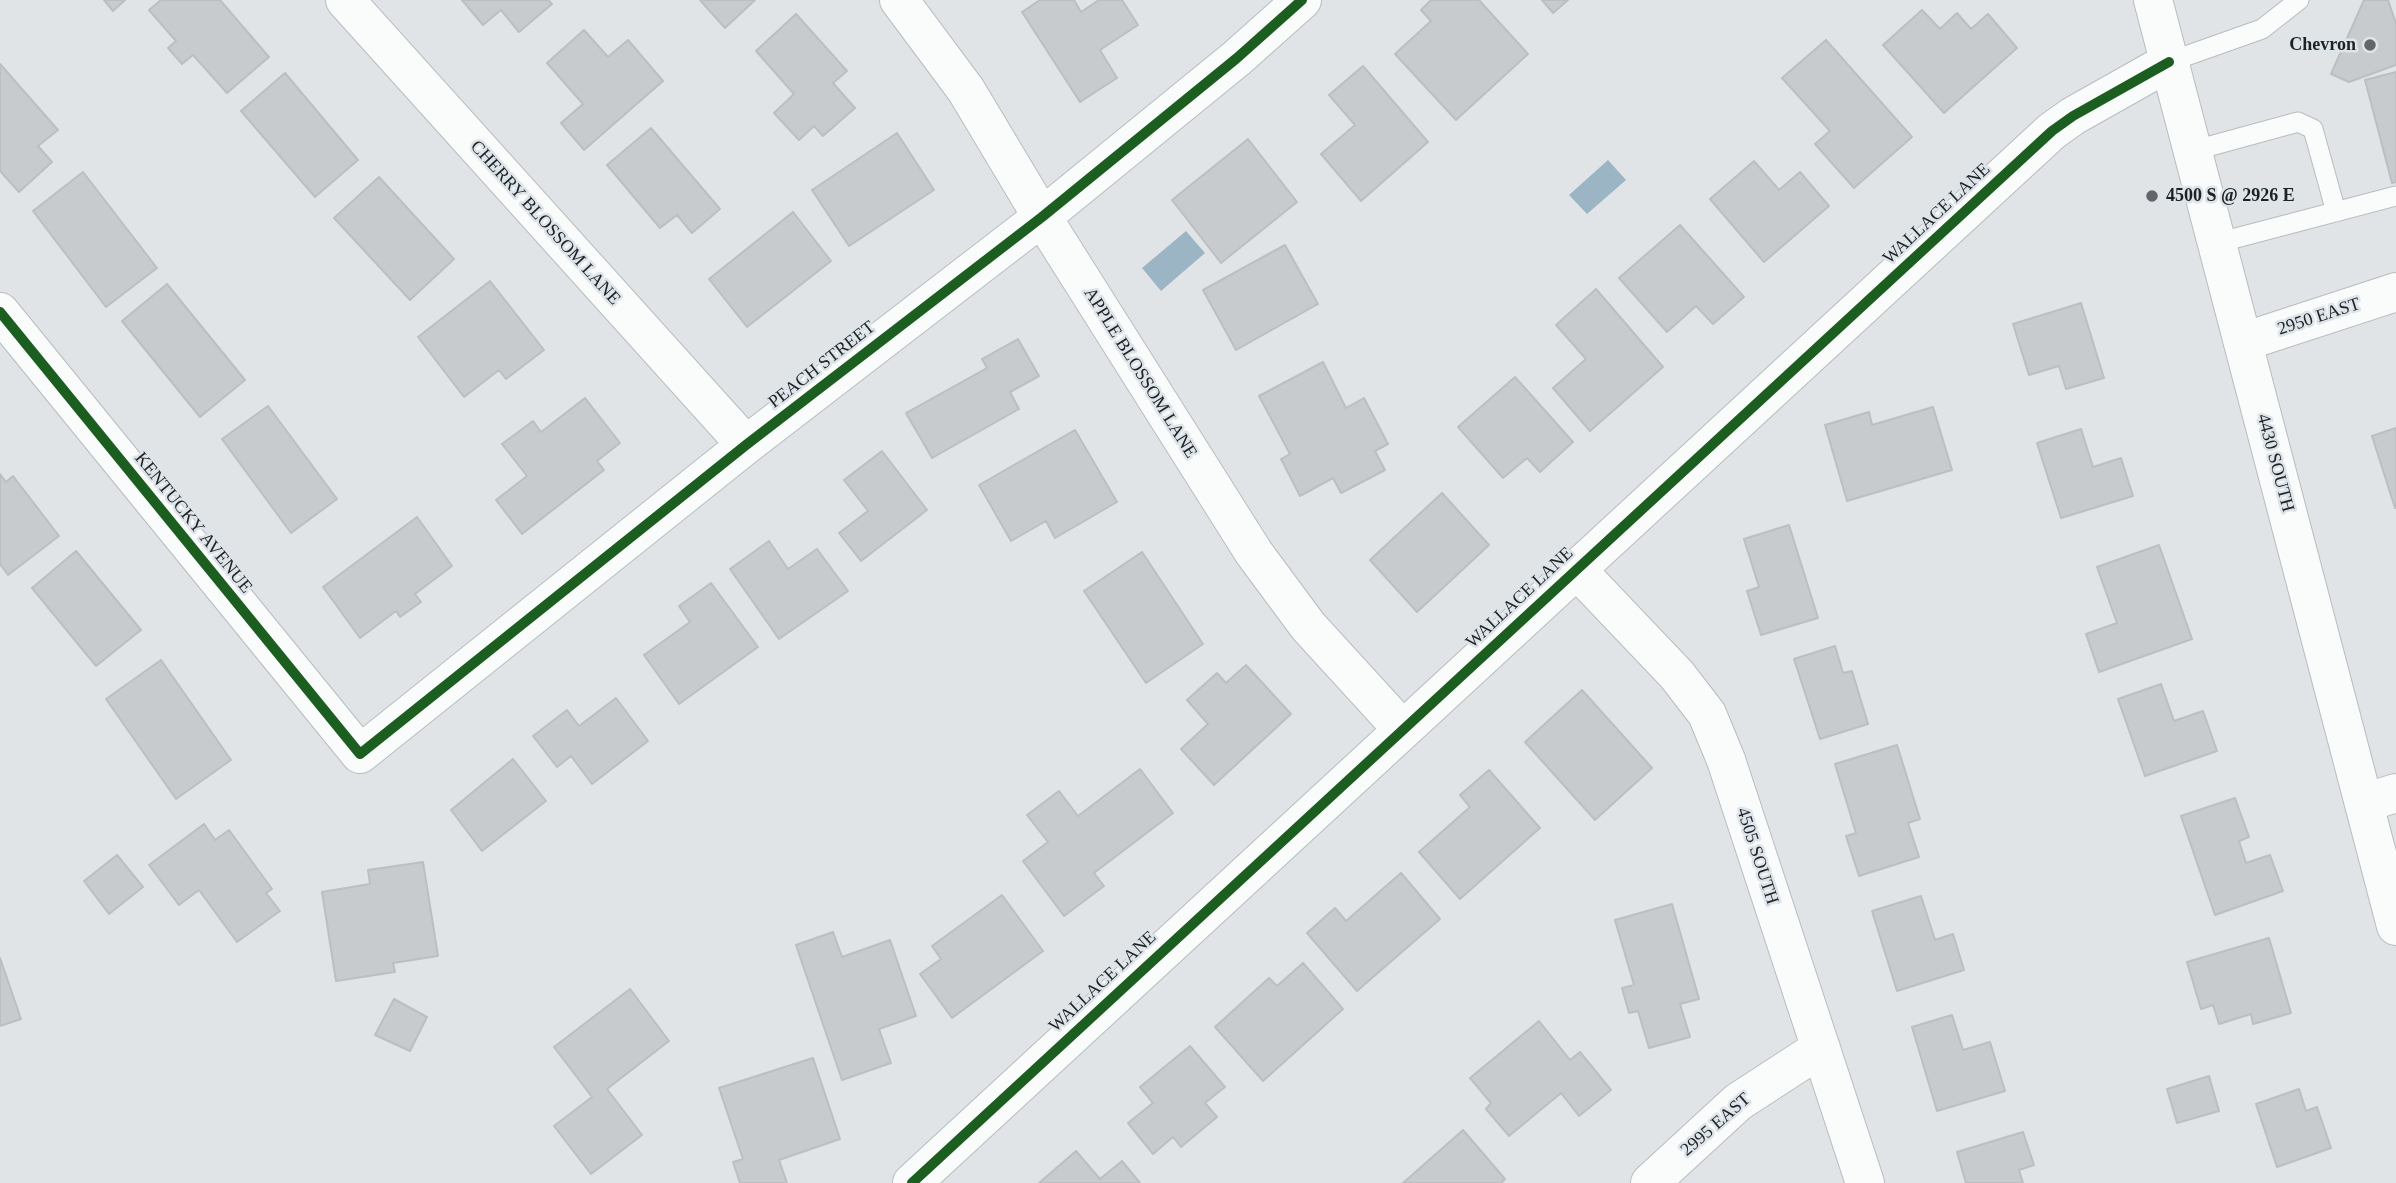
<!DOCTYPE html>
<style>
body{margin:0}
canvas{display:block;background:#e0e4e7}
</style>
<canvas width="2396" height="1183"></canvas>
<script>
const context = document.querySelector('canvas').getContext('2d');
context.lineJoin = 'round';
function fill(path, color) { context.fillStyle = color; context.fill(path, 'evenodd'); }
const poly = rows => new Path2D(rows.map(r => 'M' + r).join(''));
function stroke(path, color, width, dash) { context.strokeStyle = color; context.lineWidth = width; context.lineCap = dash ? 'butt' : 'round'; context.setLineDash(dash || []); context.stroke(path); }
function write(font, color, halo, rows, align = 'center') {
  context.font = font + ' "Times New Roman",serif'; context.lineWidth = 5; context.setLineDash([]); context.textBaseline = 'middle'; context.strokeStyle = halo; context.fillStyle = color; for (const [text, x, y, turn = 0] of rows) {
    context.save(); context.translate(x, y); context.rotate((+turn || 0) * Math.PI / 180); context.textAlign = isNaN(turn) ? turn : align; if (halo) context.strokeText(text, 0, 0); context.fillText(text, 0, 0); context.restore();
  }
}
const water = poly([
 [1608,160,1626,180,1587,214,1569,195],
 [1186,231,1205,253,1161,291,1142,268]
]);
const building = poly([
 [104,0,125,0,113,11,104,0],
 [161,0,220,0,269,57,227,93,193,55,182,64,168,48,176,41,149,10,161,0],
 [462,0,548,0,552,4,519,32,501,10,483,25,462,0],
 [700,0,755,0,725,28,700,0],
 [1040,0,1074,0,1081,12,1099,0,1122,0,1138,25,1100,50,1117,78,1080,102,1022,12,1040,0],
 [1431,0,1479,0,1528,54,1456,120,1395,54,1431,21,1421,10,1431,0],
 [1542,0,1568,0,1553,13,1542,0],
 [2364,0,2388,0,2396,24,2396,65,2349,82,2331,74,2364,0],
 [1922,10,1940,29,1957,13,1971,29,1988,14,2017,48,1944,113,1883,45,1922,10],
 [796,14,847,71,833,83,855,108,823,136,814,126,799,140,774,113,794,94,756,51,796,14],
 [584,30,608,57,628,40,663,81,584,150,561,123,583,104,547,63,584,30],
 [1826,40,1912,137,1854,188,1815,144,1830,131,1782,78,1826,40],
 [0,64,58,130,38,146,52,162,19,192,0,171,0,64],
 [1363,66,1428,142,1361,201,1321,154,1355,125,1329,95,1363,66],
 [2396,72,2396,182,2392,183,2365,80,2396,72],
 [285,73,358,160,315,197,241,111,285,73],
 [651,128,720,209,692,233,677,215,660,228,607,165,651,128],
 [897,133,934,190,849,246,812,190,897,133],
 [1248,139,1297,202,1221,263,1172,200,1248,139],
 [1754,161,1779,190,1800,172,1829,206,1764,262,1710,199,1754,161],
 [83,172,157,268,106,307,33,211,83,172],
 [379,177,454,259,410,300,334,218,379,177],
 [793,212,831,261,747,327,709,279,793,212],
 [1680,225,1744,297,1713,324,1696,306,1667,332,1619,278,1680,225],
 [1285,245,1318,304,1236,350,1203,290,1285,245],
 [490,281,544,350,506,379,499,370,464,397,418,337,490,281],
 [167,284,245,380,200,417,122,321,167,284],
 [1596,289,1663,367,1590,431,1553,388,1586,359,1556,325,1596,289],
 [2081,303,2104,378,2066,389,2059,366,2029,375,2013,324,2081,303],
 [1018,339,1039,376,1010,392,1019,409,932,458,906,413,987,368,982,359,1018,339],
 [1323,362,1346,408,1364,398,1388,444,1375,451,1385,470,1341,493,1333,478,1300,496,1281,459,1290,454,1259,396,1323,362],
 [1515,377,1573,442,1540,472,1527,458,1503,478,1458,427,1515,377],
 [585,398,620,443,597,461,604,470,522,534,496,500,527,476,502,444,533,421,541,432,585,398],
 [268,406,337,499,291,533,222,439,268,406],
 [1933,407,1952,470,1847,501,1825,425,1869,412,1872,425,1933,407],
 [2396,428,2396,508,2395,508,2372,436,2396,428],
 [2081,429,2093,467,2121,458,2133,496,2061,518,2037,443,2081,429],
 [1075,430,1117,502,1055,538,1046,521,1011,541,979,485,1075,430],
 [882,451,927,510,861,561,839,533,868,511,844,480,882,451],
 [0,474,6,482,13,476,59,536,8,575,0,564,0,474],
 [1442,493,1489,545,1417,612,1370,560,1442,493],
 [417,517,452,566,415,594,421,602,400,617,396,611,360,638,323,587,417,517],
 [1789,525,1818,618,1761,635,1747,591,1759,587,1744,539,1789,525],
 [769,541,788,569,817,549,848,591,779,639,730,569,769,541],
 [2159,545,2192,639,2099,672,2086,634,2117,623,2097,567,2159,545],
 [76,551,141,630,96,666,32,588,76,551],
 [1142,552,1203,644,1146,683,1084,591,1142,552],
 [711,583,758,647,679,704,644,655,690,622,679,606,711,583],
 [1835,646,1843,673,1852,671,1868,724,1820,739,1794,659,1835,646],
 [161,660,231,760,176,799,106,699,161,660],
 [1246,665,1291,714,1214,785,1181,749,1208,724,1187,700,1217,673,1226,683,1246,665],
 [2161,684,2174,721,2203,711,2217,751,2145,776,2118,699,2161,684],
 [1582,690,1652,768,1595,820,1525,742,1582,690],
 [616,698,648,741,592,784,571,756,557,767,533,736,567,710,579,726,616,698],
 [1897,745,1920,819,1908,823,1919,857,1859,876,1846,836,1856,833,1835,764,1897,745],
 [513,759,546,801,482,851,451,810,513,759],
 [1140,769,1173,813,1094,873,1104,886,1064,916,1023,861,1048,842,1027,815,1059,791,1078,816,1140,769],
 [1489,770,1540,828,1460,899,1419,852,1470,807,1460,795,1489,770],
 [2235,798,2249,837,2239,841,2246,863,2270,855,2283,891,2215,915,2181,816,2235,798],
 [204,824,215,840,229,830,272,889,266,893,280,911,237,942,199,890,179,905,149,865,204,824],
 [117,855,143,887,109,914,84,881,117,855],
 [423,862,438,956,393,963,395,972,336,981,322,892,370,884,368,870,423,862],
 [1401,873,1440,919,1357,991,1307,933,1335,908,1346,921,1401,873],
 [1002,895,1043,951,952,1018,920,974,941,959,932,946,1002,895],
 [1921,896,1935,940,1953,934,1964,970,1897,991,1872,911,1921,896],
 [1672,904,1699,999,1680,1004,1690,1037,1649,1048,1638,1011,1629,1013,1622,988,1634,985,1615,920,1672,904],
 [833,932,842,957,890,940,916,1016,879,1029,891,1063,842,1080,796,945,833,932],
 [2269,938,2291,1013,2253,1024,2251,1014,2219,1024,2213,1005,2201,1009,2187,962,2269,938],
 [0,958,21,1019,0,1026,0,958],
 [1303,963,1343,1009,1263,1081,1215,1027,1269,978,1277,986,1303,963],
 [630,989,669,1041,607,1089,642,1135,591,1174,554,1126,592,1097,554,1047,630,989],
 [394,999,427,1017,410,1051,375,1035,394,999],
 [1952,1015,1963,1050,1990,1042,2005,1091,1937,1111,1912,1027,1952,1015],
 [1539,1021,1570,1060,1580,1052,1611,1090,1579,1116,1561,1093,1509,1136,1486,1109,1491,1103,1470,1078,1539,1021],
 [1190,1046,1225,1087,1205,1103,1217,1117,1181,1147,1173,1137,1153,1154,1128,1123,1153,1103,1140,1087,1190,1046],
 [813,1058,840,1139,779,1160,787,1183,740,1183,733,1162,743,1159,719,1088,813,1058],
 [2209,1076,2219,1111,2177,1123,2167,1089,2209,1076],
 [2299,1089,2306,1111,2317,1107,2331,1148,2277,1167,2256,1104,2299,1089],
 [1463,1130,1505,1179,1501,1183,1403,1183,1463,1130],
 [2023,1132,2034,1165,2019,1170,2023,1183,1966,1183,1957,1152,2023,1132],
 [1076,1151,1100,1179,1122,1161,1140,1183,1039,1183,1076,1151]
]);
const lane = poly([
 [2169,62,2262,29,2299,0],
 [2192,151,2298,122,2313,129,2336,212],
 [2217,243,2396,196]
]);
const street = poly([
 [345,0,746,445],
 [899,0,966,90,1042,217,1254,553,1308,626,1403,730],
 [0,312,360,754,746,445,1042,217,1237,58,1302,0],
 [2243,342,2396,292],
 [1577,570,1677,675,1707,714,1726,760,1865,1183],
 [2364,803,2396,793],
 [912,1183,2052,131,2073,116,2169,62],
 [1650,1183,1738,1102,1821,1048]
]);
const secondary = poly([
 [2153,0,2396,926]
]);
const cycleway = poly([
 [0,312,360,754,746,445,1042,217,1237,58,1302,0],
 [912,1183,2052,131,2073,116,2169,62]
]);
const markers = [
 [2370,45,7,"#636568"],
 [2152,196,7,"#636568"]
];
const poiNames = [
 ["Chevron",2356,45],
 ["4500 S @ 2926 E",2166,196,"left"]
];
const streetNames = [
 ["WALLACE LANE",1937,214,-43],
 ["CHERRY BLOSSOM LANE",545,223,48],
 ["2950 EAST",2319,317,-18],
 ["PEACH STREET",822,365,-38],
 ["APPLE BLOSSOM LANE",1140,373,58],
 ["4430 SOUTH",2275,463,75],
 ["KENTUCKY AVENUE",193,523,51],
 ["WALLACE LANE",1520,598,-43],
 ["4505 SOUTH",1757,856,72],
 ["WALLACE LANE",1103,982,-43],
 ["2995 EAST",1716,1125,-41]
];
fill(water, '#9cb5c4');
fill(building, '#c8cbcd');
stroke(building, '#bcbfc1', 2);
stroke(lane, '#b9bcbf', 21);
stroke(street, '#b9bcbf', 40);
stroke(secondary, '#b9bcbf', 40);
stroke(lane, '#fafbfb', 19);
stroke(street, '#fafbfb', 38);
stroke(secondary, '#fafbfb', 38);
stroke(cycleway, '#1b5e20', 10);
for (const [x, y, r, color] of markers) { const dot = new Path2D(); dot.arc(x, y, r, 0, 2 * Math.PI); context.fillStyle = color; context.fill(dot); stroke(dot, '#dde5ea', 2.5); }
write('bold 18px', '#1f2123', '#dde5ea', poiNames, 'right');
write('18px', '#1f2123', '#dde5ea', streetNames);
</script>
